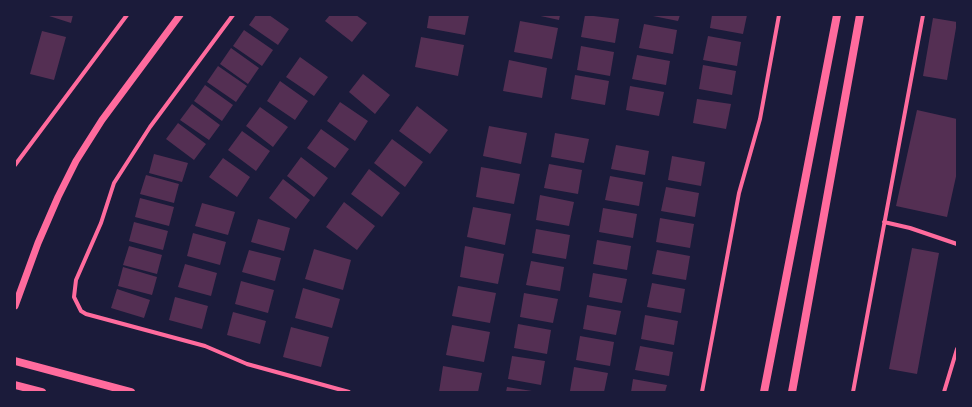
<!DOCTYPE html>
<style>
body{margin:0}
#map{position:relative;width:972px;height:407px;overflow:hidden;background:#1b1b3a;font-family:Arial,sans-serif}
canvas{display:block}
.frame{position:absolute;inset:0;border:16px solid #1b1b3a;pointer-events:none}
</style>
<div id="map">
<canvas width="972" height="407"></canvas>
<div class="frame"></div>
</div>
<script>
const context = document.querySelector('canvas').getContext('2d');
context.lineJoin = 'round';
function fill(path, color) { context.fillStyle = color; context.fill(path, 'evenodd'); }
const poly = rows => new Path2D(rows.map(r => 'M' + r).join(''));
function stroke(path, color, width, dash) { context.strokeStyle = color; context.lineWidth = width; context.lineCap = dash ? 'butt' : 'round'; context.setLineDash(dash || []); context.stroke(path); }
const building = poly([
 [46,15,73,15,71,23],
 [256,15,269,15,289,29,278,45,249,25],
 [330,15,356,15,367,23,352,42,325,21],
 [429,15,469,15,465,35,427,28],
 [536,15,560,15,559,20],
 [585,15,619,19,615,43,581,37],
 [648,15,680,15,678,21],
 [712,15,747,15,743,34,710,28],
 [933,18,957,22,947,80,923,76],
 [520,21,558,28,552,59,514,52],
 [644,24,677,30,673,54,639,48],
 [244,30,273,50,262,66,233,46],
 [42,31,66,37,54,80,30,74],
 [708,36,741,42,737,66,703,60],
 [421,37,464,45,458,76,415,67],
 [581,46,614,52,610,76,577,70],
 [231,48,259,68,248,84,220,64],
 [637,55,670,61,666,85,632,79],
 [300,57,328,77,314,96,286,77],
 [509,60,547,68,542,98,503,91],
 [703,65,736,71,732,95,699,89],
 [218,66,247,86,236,102,207,82],
 [363,74,390,95,375,114,349,92],
 [575,75,609,81,605,105,571,99],
 [280,81,308,101,295,120,267,101],
 [205,85,233,105,222,121,194,101],
 [630,86,664,92,659,116,626,110],
 [697,99,731,104,726,129,693,123],
 [340,102,368,121,355,141,327,121],
 [192,104,220,125,209,140,180,120],
 [417,106,448,130,430,154,399,131],
 [260,107,288,127,273,147,246,126],
 [917,110,957,119,957,172,947,217,896,206],
 [178,123,206,144,194,160,166,139],
 [489,126,527,133,521,164,483,156],
 [321,129,349,149,335,168,307,148],
 [242,131,270,151,256,171,228,150],
 [555,133,589,139,584,163,551,157],
 [392,139,423,162,405,187,374,163],
 [616,145,649,151,645,175,611,169],
 [154,154,188,163,182,182,149,173],
 [672,156,705,162,701,186,668,180],
 [301,157,328,178,314,197,287,176],
 [223,158,250,177,237,197,209,177],
 [549,164,582,170,578,194,544,188],
 [481,167,520,174,514,204,476,197],
 [369,169,400,193,382,217,351,194],
 [146,175,179,184,174,203,140,194],
 [610,176,643,182,639,206,605,200],
 [283,179,310,200,296,219,269,198],
 [666,187,699,193,695,217,661,211],
 [540,195,574,202,569,226,536,220],
 [140,198,174,207,169,226,135,217],
 [344,202,375,226,357,250,326,227],
 [202,203,235,212,228,235,195,226],
 [473,207,511,214,505,245,467,237],
 [603,208,637,214,633,238,599,232],
 [660,218,694,224,690,248,656,242],
 [258,219,290,228,284,251,251,242],
 [134,222,168,231,163,250,129,241],
 [536,229,570,235,566,259,532,253],
 [193,233,226,242,220,265,187,256],
 [597,240,631,246,627,270,593,264],
 [129,246,162,255,157,274,123,265],
 [465,246,504,254,498,284,460,277],
 [912,248,939,253,917,374,889,369],
 [314,249,351,260,343,290,305,279],
 [249,250,281,258,275,281,242,272],
 [657,250,690,256,686,280,652,274],
 [531,261,564,267,560,291,526,285],
 [185,264,217,273,211,296,178,287],
 [123,267,157,277,152,295,118,286],
 [593,273,627,279,622,303,589,297],
 [241,281,274,290,268,313,235,304],
 [652,283,685,289,681,313,647,307],
 [458,286,496,293,490,323,452,316],
 [303,288,340,299,332,328,295,318],
 [117,289,150,300,144,318,111,308],
 [524,293,558,299,553,323,520,317],
 [175,297,208,306,202,329,169,320],
 [587,305,621,311,616,335,583,329],
 [233,312,266,321,260,344,227,335],
 [645,315,678,321,674,345,641,339],
 [518,324,551,330,547,354,514,348],
 [452,325,490,332,484,362,446,355],
 [291,327,329,337,321,367,283,357],
 [580,336,614,342,610,366,576,360],
 [640,346,673,352,669,376,635,370],
 [512,356,545,361,541,385,508,379],
 [443,366,482,373,478,392,439,392],
 [574,367,608,373,604,392,570,391],
 [633,379,667,385,665,392,631,392],
 [507,387,532,391,532,392,506,392]
]);
const minor = poly([
 [233,15,150,127,114,183,101,223,76,280,74,297,81,311,86,314,205,346,247,364,349,392],
 [15,165,127,15],
 [884,222,910,228,957,244],
 [702,392,739,193,760,119,779,15],
 [853,392,923,15],
 [944,392,957,349]
]);
const tertiary = poly([
 [15,306,38,243,58,197,76,161,102,120,180,15]
]);
const secondary = poly([
 [15,361,131,392],
 [15,385,42,392],
 [764,392,837,15],
 [792,392,860,15]
]);
fill(building, '#542f53');
stroke(minor, '#ff6b9d', 4);
stroke(tertiary, '#ff6b9d', 7);
stroke(secondary, '#ff6b9d', 8);
</script>
